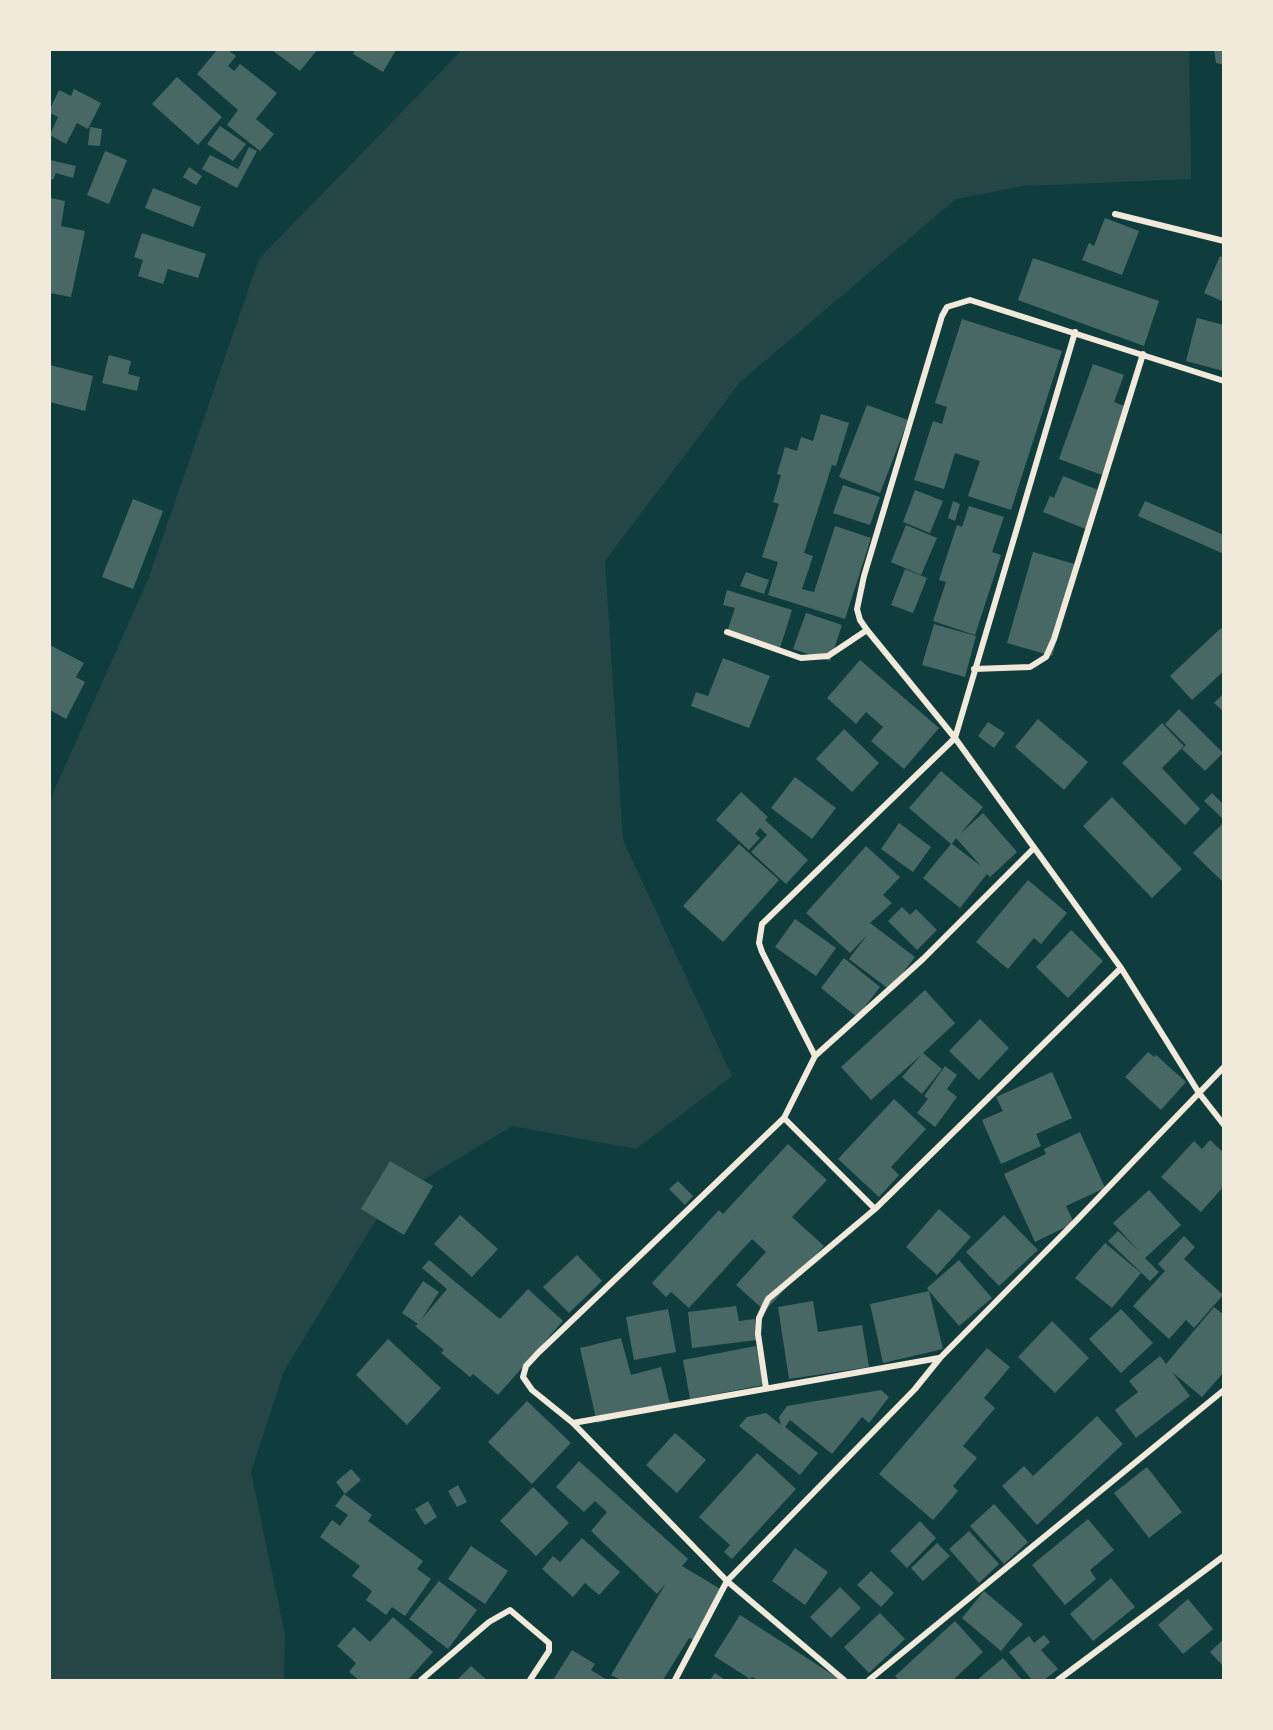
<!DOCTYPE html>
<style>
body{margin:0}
#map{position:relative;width:1273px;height:1730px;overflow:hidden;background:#0f3d3e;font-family:Quicksand,sans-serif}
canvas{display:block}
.frame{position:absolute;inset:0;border:51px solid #f1e9da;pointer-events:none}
</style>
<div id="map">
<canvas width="1273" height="1730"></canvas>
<div class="frame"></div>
</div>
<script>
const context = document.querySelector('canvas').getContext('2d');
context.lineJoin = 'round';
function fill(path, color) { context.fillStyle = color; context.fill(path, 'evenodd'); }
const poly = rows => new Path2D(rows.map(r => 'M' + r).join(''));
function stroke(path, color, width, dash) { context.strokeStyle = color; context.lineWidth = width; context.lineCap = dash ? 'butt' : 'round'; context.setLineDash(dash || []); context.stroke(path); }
const green = poly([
 [462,50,1189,50,1191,179,1023,186,956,199,740,382,605,561,623,840,732,1076,636,1149,512,1126,387,1202,284,1371,251,1472,285,1635,284,1680,50,1680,50,800,149,577,259,259]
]);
const building = poly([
 [217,50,228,50,236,56,228,66,234,71,240,64,277,93,256,119,274,134,260,151,227,125,238,110,197,74],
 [272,50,317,50,300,71],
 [355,50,396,50,383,72,353,54],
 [1214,50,1224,50,1224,65,1216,63],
 [177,77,222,117,198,145,152,104],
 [74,89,101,103,88,129,77,123,66,144,50,135,58,117,50,113,50,109,59,90,71,96],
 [220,126,246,144,233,161,207,144],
 [90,127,102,129,100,146,88,145],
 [249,147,257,151,237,188,202,169,210,155,238,169],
 [105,151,127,160,109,204,87,195],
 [50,160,76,166,73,178,56,173,53,180,50,179],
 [189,167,202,176,196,185,183,177],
 [153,188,201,207,193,227,145,208],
 [50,198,65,201,61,226,85,231,71,297,50,293],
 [1105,218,1139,231,1122,275,1082,260,1089,243,1094,246],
 [142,233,206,254,198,278,168,269,163,284,138,276,143,260,134,257],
 [1220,256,1224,258,1224,302,1204,293],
 [1033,258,1159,301,1144,346,1018,300],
 [1197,318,1224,325,1223,371,1186,361],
 [962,319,1062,351,1011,510,968,496,980,461,955,453,944,489,914,480,933,421,942,424,947,407,935,403],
 [109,355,131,361,128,374,140,377,137,391,102,383],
 [1093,364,1124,375,1114,402,1127,407,1102,475,1059,459],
 [50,365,93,376,85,411,50,402],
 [867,405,908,420,880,493,839,477],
 [821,414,849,423,836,466,832,465,804,553,813,556,802,589,814,592,835,526,871,538,845,619,768,595,778,562,762,557,779,504,773,502,781,475,777,474,785,447,797,451,801,437,813,441],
 [1063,476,1103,492,1088,530,1043,512,1050,496,1054,498],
 [843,485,880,497,870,525,833,513],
 [915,490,943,501,930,533,903,522],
 [133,499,163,511,133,589,102,577],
 [953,501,960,504,955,521,948,518],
 [1145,501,1224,535,1224,554,1138,516],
 [969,506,1004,517,992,552,1001,555,975,635,933,621,946,582,939,580,957,525,962,527],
 [906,525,937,538,921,575,891,562],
 [1033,552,1078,565,1052,656,1007,643],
 [905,569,927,578,913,613,891,605],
 [746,572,769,580,764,594,740,586],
 [727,590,792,610,780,648,727,632,735,608,723,605],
 [806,613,842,625,830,661,793,649],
 [934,624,976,636,965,677,922,665],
 [1221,628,1224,631,1224,671,1192,700,1170,676],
 [50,645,84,663,76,677,85,682,66,719,50,710],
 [723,658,770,676,749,728,691,706,696,692,708,696],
 [860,660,939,728,904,769,871,741,883,727,866,712,856,724,827,698],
 [1224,693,1224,712,1214,703],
 [1179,709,1223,753,1205,771,1182,749,1186,745,1165,724],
 [1038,719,1088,762,1064,790,1015,747],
 [988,722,1005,733,994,748,978,736],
 [1162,723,1184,746,1162,768,1200,809,1185,825,1122,763],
 [844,729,879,763,852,792,816,759],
 [941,771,983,807,960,834,983,813,1017,852,990,877,987,874,960,908,923,878,951,844,909,808],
 [956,838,981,866,952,844],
 [795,777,836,808,812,839,771,808],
 [741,792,768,817,765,820,808,860,786,884,751,852,767,835,760,828,755,834,760,838,749,850,716,820],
 [1212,793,1224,805,1224,820,1204,801],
 [1112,797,1182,869,1152,898,1083,826],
 [1224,822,1224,879,1222,881,1193,853],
 [899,823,931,847,913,872,881,849],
 [739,844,779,880,723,942,683,906],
 [866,846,900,877,883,895,892,903,870,923,915,957,890,990,849,959,868,934,850,953,806,913],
 [1028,880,1067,913,1041,944,1034,938,1008,969,976,942],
 [902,907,910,915,916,909,937,930,917,950,888,921],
 [795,919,836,948,816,976,775,947],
 [1071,930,1103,961,1068,998,1036,967],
 [844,958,880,987,857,1017,821,988],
 [925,990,955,1023,923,1053,942,1069,922,1094,902,1077,921,1055,871,1100,841,1067],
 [980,1019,1009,1048,979,1080,949,1051],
 [1148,1052,1154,1057,1156,1055,1186,1082,1161,1110,1125,1077],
 [945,1066,957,1075,947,1089,957,1097,935,1127,917,1113,928,1099,924,1096],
 [1052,1072,1072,1118,1036,1134,1041,1146,1001,1164,982,1120,1003,1111,996,1097],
 [894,1099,926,1129,891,1167,899,1175,879,1197,838,1159],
 [1080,1132,1105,1188,1066,1206,1074,1223,1035,1242,1004,1174,1046,1154,1044,1149],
 [1210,1140,1224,1153,1224,1186,1201,1212,1161,1177,1194,1141,1202,1149],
 [788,1144,827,1180,792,1217,824,1246,765,1311,736,1285,766,1252,752,1239,689,1308,671,1292,666,1297,652,1283,719,1210,723,1214],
 [390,1161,433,1186,404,1235,361,1209],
 [678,1181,693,1196,685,1205,669,1189],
 [1149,1190,1181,1225,1145,1258,1159,1272,1150,1281,1108,1241,1118,1231,1139,1251,1113,1223],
 [939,1209,971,1237,937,1275,906,1247],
 [460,1215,498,1249,472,1277,434,1244],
 [1004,1215,1038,1250,999,1286,966,1252],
 [1184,1236,1195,1247,1184,1259,1223,1295,1194,1328,1186,1320,1169,1339,1133,1306,1165,1271,1158,1264],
 [1105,1243,1141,1273,1112,1308,1075,1278],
 [577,1255,602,1281,569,1313,543,1287],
 [429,1260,500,1319,528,1289,563,1321,498,1395,473,1374,470,1377,441,1353,444,1350,415,1326,418,1324,402,1313,423,1281,439,1292,421,1320,447,1289,422,1268],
 [959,1260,992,1298,959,1326,929,1291,943,1349,883,1363,870,1304,929,1291,927,1288],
 [813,1301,818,1332,862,1325,869,1367,789,1379,778,1307],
 [736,1306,739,1321,755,1319,757,1340,692,1348,688,1312],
 [1214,1307,1224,1315,1224,1372,1202,1397,1172,1372,1190,1396,1136,1438,1115,1410,1138,1392,1129,1381,1160,1356,1166,1364],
 [668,1309,676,1352,634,1360,626,1317],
 [1121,1309,1153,1343,1121,1373,1089,1339],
 [1052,1321,1089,1358,1055,1393,1018,1357],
 [621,1338,631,1375,661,1367,670,1404,597,1423,580,1348],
 [388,1339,441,1388,407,1425,356,1375],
 [756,1346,763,1385,690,1399,683,1360],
 [987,1348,1010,1367,984,1398,995,1408,963,1446,977,1458,953,1486,958,1491,933,1520,879,1474],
 [881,1390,889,1397,869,1423,862,1417,832,1454,790,1420,785,1427,818,1453,800,1475,739,1426,747,1417,766,1413,781,1425,779,1417,787,1406],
 [527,1401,571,1443,532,1484,488,1442],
 [1097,1416,1123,1444,1037,1525,1002,1486,1024,1466,1033,1476],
 [675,1433,706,1460,677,1493,646,1465],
 [757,1453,796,1489,732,1559,724,1552,730,1545,699,1517],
 [579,1461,688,1559,682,1566,722,1590,693,1640,689,1638,663,1680,621,1680,611,1675,666,1583,657,1594,591,1531,607,1512,595,1501,584,1512,556,1487],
 [1147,1467,1182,1512,1149,1538,1114,1493],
 [351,1469,361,1480,345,1494,336,1482],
 [458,1485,467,1502,457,1507,448,1491],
 [533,1487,569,1523,536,1556,500,1521],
 [344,1494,372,1515,368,1521,423,1561,417,1569,431,1579,405,1616,392,1607,386,1615,366,1600,372,1591,352,1576,360,1566,320,1537,332,1520,340,1526,348,1515,335,1506],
 [428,1501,437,1517,425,1525,415,1509],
 [994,1504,1028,1542,1004,1564,970,1526],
 [1088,1519,1114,1550,1090,1570,1096,1579,1065,1605,1032,1565],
 [920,1521,936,1538,907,1568,890,1551],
 [969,1531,999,1564,979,1583,949,1549],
 [582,1538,620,1572,599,1595,585,1583,573,1597,542,1569,553,1556,560,1562],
 [937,1543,950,1556,923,1581,911,1568],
 [471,1546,508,1571,485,1604,448,1579],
 [795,1548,828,1572,805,1605,772,1581],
 [871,1571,894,1593,881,1607,857,1585],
 [1111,1578,1135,1607,1093,1641,1070,1614],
 [439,1581,477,1610,448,1649,409,1619],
 [840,1587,861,1608,831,1638,810,1617],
 [984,1591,1023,1624,1001,1651,962,1618],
 [1188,1599,1213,1629,1183,1654,1158,1625],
 [880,1613,905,1639,869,1673,844,1647],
 [740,1615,841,1680,758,1680,752,1677,750,1679,714,1656],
 [393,1617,433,1652,408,1680,359,1680,349,1672,356,1663,337,1646,354,1627,370,1642],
 [955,1621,983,1652,954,1679,956,1680,899,1680,895,1676],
 [1044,1635,1050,1642,1041,1650,1058,1669,1044,1680,1032,1680,1009,1652,1029,1636,1034,1643],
 [1224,1639,1224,1667,1210,1652],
 [572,1650,595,1664,591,1670,607,1680,553,1680],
 [1003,1658,1022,1680,977,1680],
 [471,1666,487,1680,457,1680],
 [715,1673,725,1680,710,1680]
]);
const minor = poly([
 [1115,214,1224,241],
 [1224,381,970,300,947,307,942,316,864,576,857,609,860,620,867,630,955,738,1121,968,1199,1093,1224,1125],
 [727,632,801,658,828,656,867,630],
 [974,669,1030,667,1046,657,1054,639,1143,354],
 [815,1056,923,959,1033,849],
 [784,1118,875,1209],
 [766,1388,758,1334,759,1318,768,1299,875,1209,1121,968],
 [573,1423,939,1358],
 [421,1680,489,1622,510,1610,549,1643,549,1651,530,1680],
 [675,1680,727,1581,915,1389,940,1358,1076,1221,1224,1067],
 [844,1680,727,1581,573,1423,532,1390,523,1377,526,1366,539,1352,784,1118,815,1056,762,952,759,943,762,924,955,738,1075,332],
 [869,1680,1224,1390],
 [1058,1680,1224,1556]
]);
fill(green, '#244646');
fill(building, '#486865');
stroke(minor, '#f1e9da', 6);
</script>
